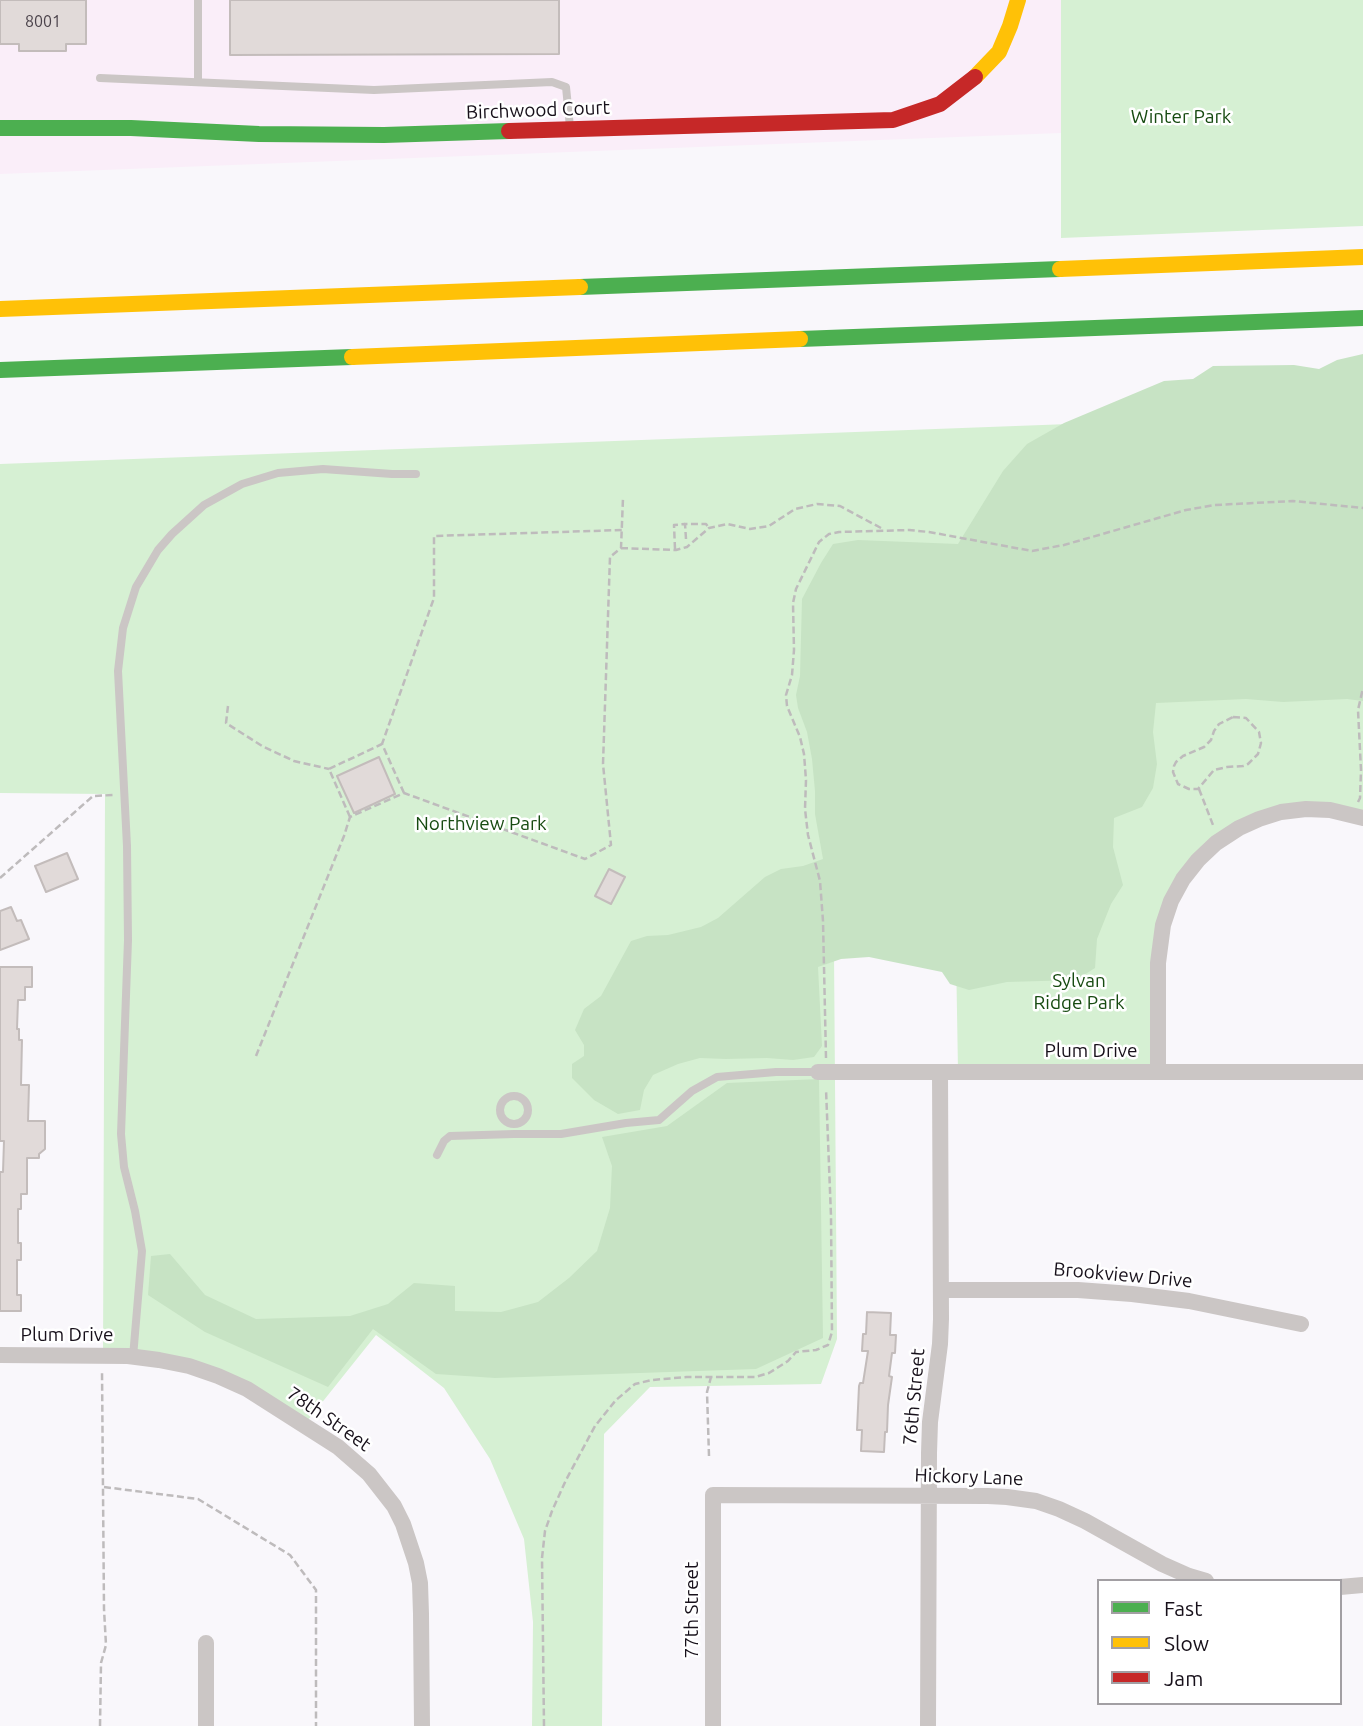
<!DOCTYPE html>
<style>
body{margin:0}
#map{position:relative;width:1363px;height:1726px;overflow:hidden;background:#f9f7fb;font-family:Ubuntu,sans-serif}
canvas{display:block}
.legend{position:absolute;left:1097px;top:1579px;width:245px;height:126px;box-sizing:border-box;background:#fff;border:2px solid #a29fa3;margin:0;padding:9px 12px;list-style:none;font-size:21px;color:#17101a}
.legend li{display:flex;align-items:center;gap:14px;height:35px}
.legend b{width:35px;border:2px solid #a29fa3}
</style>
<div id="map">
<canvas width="1363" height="1726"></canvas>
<ul class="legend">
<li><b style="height:9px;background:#4caf50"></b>Fast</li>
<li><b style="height:9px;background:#ffc107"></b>Slow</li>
<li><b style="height:9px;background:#c62828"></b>Jam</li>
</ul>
</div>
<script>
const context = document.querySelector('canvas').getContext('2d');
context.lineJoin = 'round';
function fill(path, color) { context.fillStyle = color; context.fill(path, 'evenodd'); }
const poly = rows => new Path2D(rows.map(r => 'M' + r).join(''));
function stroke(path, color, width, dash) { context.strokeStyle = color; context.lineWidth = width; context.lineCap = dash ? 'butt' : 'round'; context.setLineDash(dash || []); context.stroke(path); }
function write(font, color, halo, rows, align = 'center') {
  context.font = font + ' Ubuntu,sans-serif'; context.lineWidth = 5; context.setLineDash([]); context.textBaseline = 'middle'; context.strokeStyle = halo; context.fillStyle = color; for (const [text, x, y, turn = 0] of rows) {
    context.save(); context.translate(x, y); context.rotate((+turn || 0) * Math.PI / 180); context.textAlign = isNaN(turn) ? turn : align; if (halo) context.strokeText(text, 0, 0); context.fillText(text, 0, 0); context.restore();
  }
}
const commercial = poly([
 [0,0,1061,0,1061,133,0,174]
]);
const green = poly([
 [1061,0,1363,0,1363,226,1061,238],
 [1363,413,1363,818,1281,812,1198,860,1163,925,1158,1072,958,1071,956,953,834,953,837,1339,821,1384,650,1387,604,1434,602,1726,532,1726,533,1622,524,1539,490,1459,444,1388,376,1335,304,1425,218,1376,103,1356,105,794,0,793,0,464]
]);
const forest = poly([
 [1363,354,1363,701,1347,699,1283,702,1246,699,1156,703,1153,732,1157,764,1153,788,1142,807,1114,818,1113,847,1123,885,1111,904,1097,939,1095,968,1076,980,1007,982,969,990,950,984,942,972,869,957,841,959,818,967,822,1046,814,1057,793,1060,767,1058,726,1059,700,1058,678,1064,653,1075,644,1090,640,1110,618,1114,594,1100,572,1078,572,1064,584,1056,584,1045,575,1030,584,1009,601,996,631,941,647,936,668,935,701,927,718,918,765,877,781,869,803,866,823,859,815,814,815,791,812,759,807,732,798,708,796,695,800,676,802,599,821,563,833,544,858,540,958,544,1003,471,1027,444,1064,423,1164,381,1193,379,1213,366,1294,365,1319,369,1337,360],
 [819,1079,823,1338,756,1369,495,1378,436,1374,373,1329,328,1387,205,1332,148,1295,151,1256,170,1254,205,1295,256,1319,350,1316,388,1304,414,1283,455,1286,455,1311,501,1312,538,1302,569,1278,597,1251,610,1208,612,1166,602,1137,667,1126,727,1083]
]);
const building = poly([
 [0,0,86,0,86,44,66,44,66,51,19,51,19,44,0,44,0,0],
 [230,0,559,0,559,54,230,55,230,0],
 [379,757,395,794,354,813,337,776,379,757],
 [67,853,78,879,46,892,35,866,67,853],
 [609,869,625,877,611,904,595,896,609,869],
 [11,907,17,921,21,920,29,939,0,950,0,911,11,907],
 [0,967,32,967,32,987,25,987,25,1000,18,1000,17,1029,19,1029,19,1040,22,1040,21,1085,29,1085,28,1121,45,1121,45,1149,39,1154,39,1158,27,1158,27,1194,21,1194,21,1209,18,1209,18,1243,21,1243,21,1260,17,1260,17,1295,21,1295,21,1311,0,1311,0,1172,3,1172,4,1141,0,1141,0,967],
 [867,1312,891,1313,890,1335,896,1335,895,1353,892,1353,889,1376,892,1377,888,1405,887,1432,885,1432,884,1452,861,1451,862,1430,857,1430,859,1386,860,1383,863,1383,868,1351,862,1351,863,1334,866,1334,867,1312]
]);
const path = poly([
 [686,539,685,524,706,524,709,528],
 [621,548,676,550,687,547,709,528,727,524,750,529,769,526,795,509,817,504,840,506,881,528],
 [675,549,674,525,685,524],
 [228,706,226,723,262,746,294,761,329,769],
 [1233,717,1246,718,1259,732,1261,743,1258,754,1248,764,1243,766,1227,767,1214,770,1198,789,1189,789,1178,784,1173,772,1174,766,1176,762,1183,756,1204,747,1211,740,1214,731,1219,724,1233,717],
 [1199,789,1213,825],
 [404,793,382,744,434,598,434,536,622,530],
 [1358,802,1360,798,1361,770,1358,710,1363,688],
 [350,817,329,769,382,744],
 [0,878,93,796,113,795],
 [256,1056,344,836,350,817,404,793,585,859,611,845,603,764,610,557,621,548,623,498],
 [826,1058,823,921,820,881,808,835,805,809,806,780,804,754,800,737,787,706,786,695,792,675,794,650,793,603,796,589,819,542,829,534,839,532,909,530,929,532,1032,551,1064,545,1186,510,1215,505,1293,501,1363,508],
 [709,1456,707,1392,711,1377],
 [104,1487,198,1499,290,1555,316,1590,316,1726],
 [100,1726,101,1663,106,1645,104,1609,102,1370],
 [544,1726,542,1558,545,1531,552,1511,566,1480,595,1426,616,1400,635,1384,652,1380,687,1377,755,1377,769,1373,788,1361,796,1352,816,1350,828,1345,832,1332,831,1216,826,1089]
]);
const lane = poly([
 [198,0,198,82],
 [100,78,374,90,552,82,566,87,570,127],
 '500 1110a14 14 0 1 1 28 0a14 14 0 1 1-28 0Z',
 [437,1155,444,1141,450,1136,514,1134,561,1134,626,1123,659,1120,692,1091,717,1077,776,1072,818,1072],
 [133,1357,142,1251,135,1211,124,1167,121,1134,128,940,127,846,118,671,123,628,136,587,158,550,172,534,204,505,242,484,278,473,323,469,392,474,416,474]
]);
const street = poly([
 [818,1072,1363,1072],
 [1158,1072,1158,963,1163,925,1171,901,1183,879,1198,860,1216,843,1239,828,1259,819,1281,812,1306,809,1330,810,1363,818],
 [941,1290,1078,1290,1132,1294,1189,1301,1301,1324],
 [0,1355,128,1356,159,1360,189,1366,218,1376,247,1389,338,1447,369,1474,394,1506,403,1524,416,1563,420,1583,421,1614,422,1726],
 [1340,1587,1363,1585],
 [206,1726,206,1643],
 [713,1726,713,1495,988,1496,1007,1497,1036,1501,1059,1509,1085,1521,1162,1564,1189,1576,1206,1581],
 [928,1726,929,1453,930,1422,940,1344,941,1319,940,1072]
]);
const fast = poly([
 [0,128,131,128,259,134,384,135,509,131],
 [580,287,1060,269],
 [800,339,1363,318],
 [0,370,352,357]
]);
const slow = poly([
 [975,77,999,52,1010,26,1018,0],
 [1060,269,1363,257],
 [0,309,580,287],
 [352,357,800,339]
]);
const jam = poly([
 [509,131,893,120,940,104,975,77]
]);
const numberNames = [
 ["8001",43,22]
];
const streetNames = [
 ["Birchwood Court",538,110,-2],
 ["Plum Drive",1091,1051],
 ["Brookview Drive",1123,1275,5],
 ["Plum Drive",67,1335],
 ["76th Street",914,1397,-85],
 ["78th Street",329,1419,35],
 ["Hickory Lane",969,1477,2],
 ["77th Street",692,1610,-90]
];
const parkNames = [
 ["Winter Park",1181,117],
 ["Northview Park",481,824],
 ["Sylvan",1079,981],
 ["Ridge Park",1079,1003]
];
fill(commercial, '#faeef9');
fill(green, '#d6f0d3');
fill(forest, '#c7e3c4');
fill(building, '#e1dad9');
stroke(building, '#c3bcbb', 2);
stroke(path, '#bebbbc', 2.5, [7, 3.5]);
stroke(lane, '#cbc6c5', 8);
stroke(street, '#cbc6c5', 16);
stroke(fast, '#4caf50', 16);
stroke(slow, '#ffc107', 16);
stroke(jam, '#c62828', 16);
write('16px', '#4a424a', null, numberNames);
write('19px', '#17101a', '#fff', streetNames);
write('19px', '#174b11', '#fff', parkNames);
</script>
